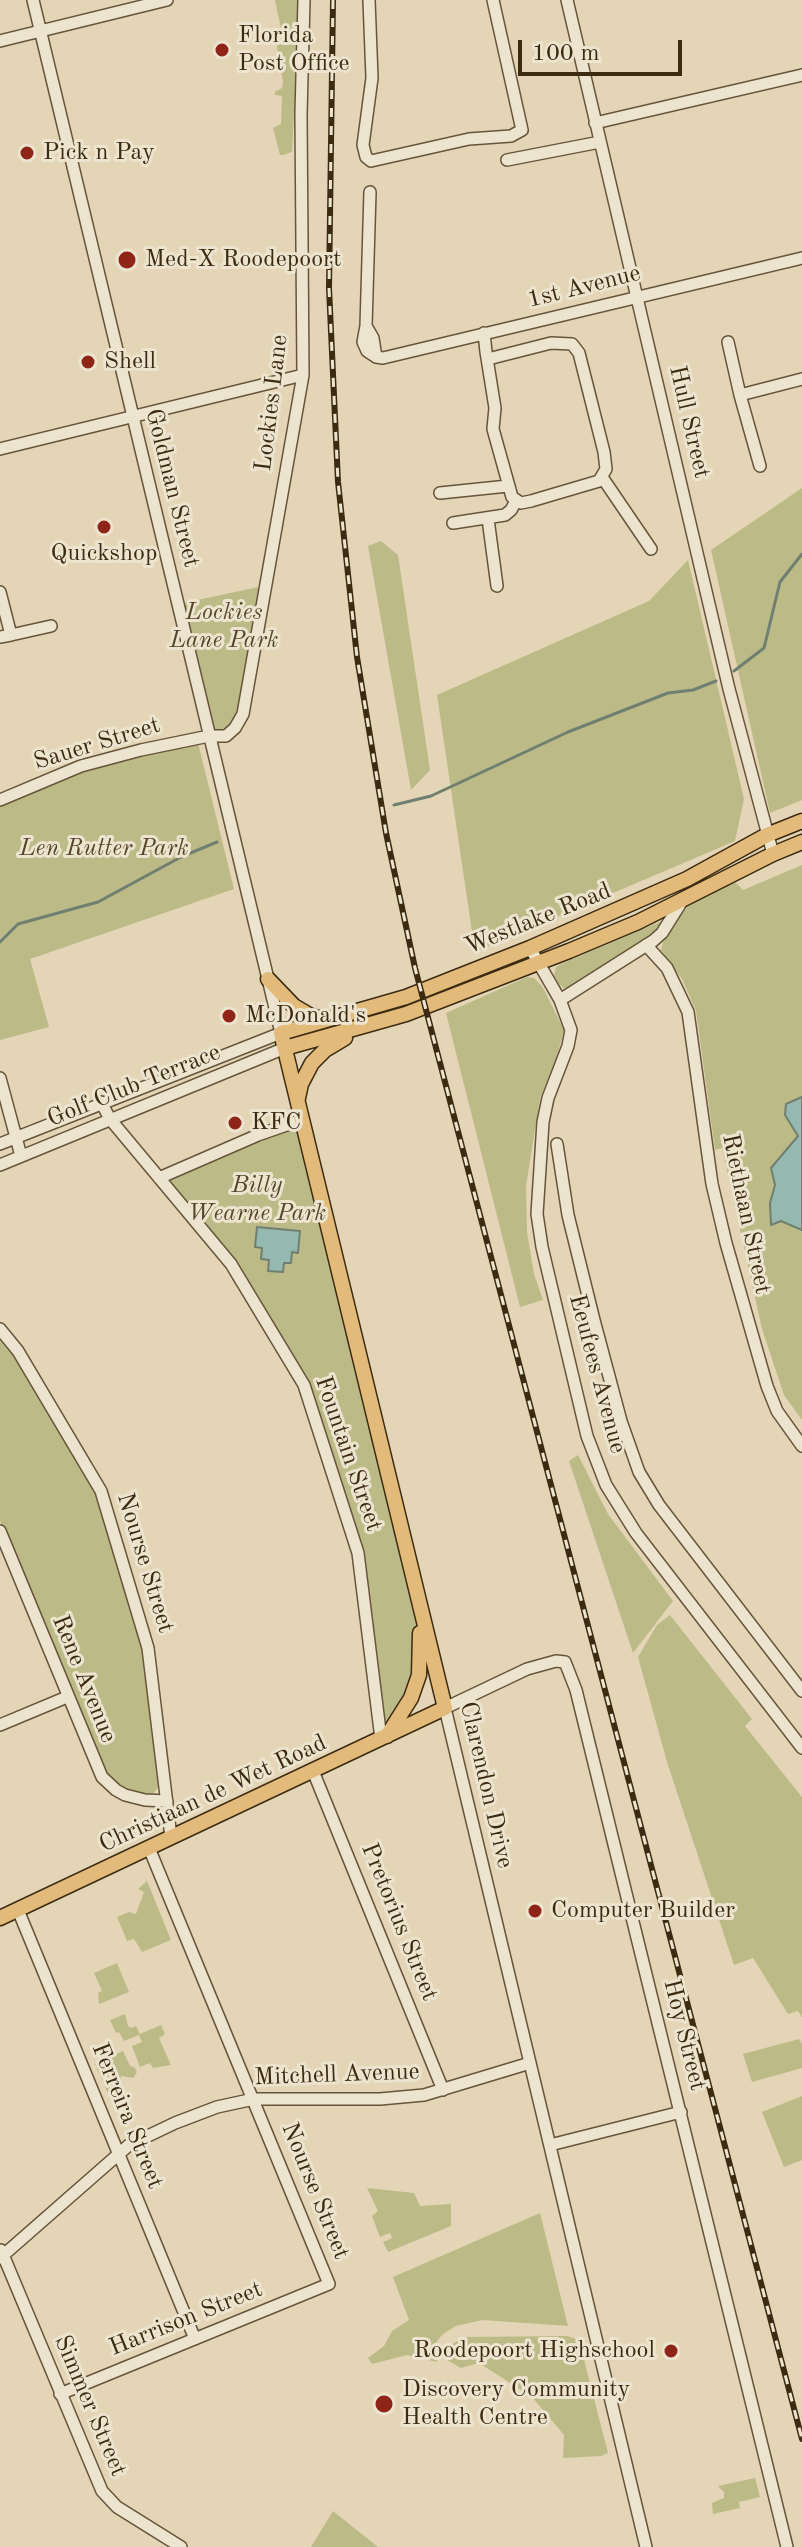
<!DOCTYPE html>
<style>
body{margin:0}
#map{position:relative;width:802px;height:2547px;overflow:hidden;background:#e3d5b5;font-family:"Old Standard TT",serif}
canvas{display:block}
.scale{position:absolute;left:518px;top:40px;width:164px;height:36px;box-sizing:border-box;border:4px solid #3c2a11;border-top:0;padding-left:10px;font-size:24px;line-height:28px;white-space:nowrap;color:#3c2a11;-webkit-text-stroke:6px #ede4cf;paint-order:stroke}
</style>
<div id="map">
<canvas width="802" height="2547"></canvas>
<div class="scale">100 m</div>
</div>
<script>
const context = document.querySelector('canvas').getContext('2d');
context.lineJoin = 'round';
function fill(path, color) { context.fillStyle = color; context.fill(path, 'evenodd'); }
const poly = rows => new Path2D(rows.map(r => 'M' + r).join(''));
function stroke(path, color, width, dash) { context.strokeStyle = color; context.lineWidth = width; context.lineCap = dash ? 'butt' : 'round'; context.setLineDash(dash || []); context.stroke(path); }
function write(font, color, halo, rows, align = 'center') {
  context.font = font + ' "Old Standard TT",serif'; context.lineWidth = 6; context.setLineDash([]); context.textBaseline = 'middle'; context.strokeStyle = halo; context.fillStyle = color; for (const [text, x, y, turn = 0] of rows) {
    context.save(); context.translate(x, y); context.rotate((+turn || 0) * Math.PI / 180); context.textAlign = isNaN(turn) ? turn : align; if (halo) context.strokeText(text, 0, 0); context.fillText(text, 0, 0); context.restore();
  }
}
const green = poly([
 [275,0,300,0,292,152,283,155,280,155,273,128,281,124,282,96,275,95,275,92,282,88,283,82,276,41,283,39],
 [802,488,802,800,770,813,711,550],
 [381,541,398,555,430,770,411,790,368,546],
 [688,560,744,799,735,841,475,952,437,695,649,601],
 [263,586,241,711,228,730,214,733,183,603],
 [198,743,234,889,30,959,49,1027,0,1040,0,804,82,770,141,753],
 [802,865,802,1420,784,1395,762,1329,722,1148,715,1150,696,1011,682,979,661,950,667,929,684,909,723,885,734,881,743,890],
 [662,921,655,933,565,989,558,983,554,975,556,967,561,964],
 [527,977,534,978,542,986,564,1030,557,1056,540,1098,526,1186,527,1232,534,1274,543,1300,520,1307,446,1013],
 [297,1126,415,1610,417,1646,415,1678,385,1731,368,1589,303,1376,165,1180,261,1138],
 [0,1334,14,1353,97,1491,144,1644,161,1784,151,1796,127,1792,105,1775,0,1521],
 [578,1455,608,1514,673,1601,633,1653,569,1461],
 [670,1615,752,1719,745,1726,802,1797,802,2017,798,2011,788,2014,753,1958,734,1965,667,1762,638,1657,657,1625],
 [147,1881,171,1940,142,1952,134,1939,127,1941,117,1917,129,1912,136,1914,144,1892,138,1889],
 [117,1963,129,1992,99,2004,98,1993,102,1991,94,1973],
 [125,2014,128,2026,131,2028,136,2026,140,2034,161,2025,165,2034,159,2038,171,2065,153,2068,150,2063,140,2067,132,2046,142,2042,139,2035,124,2041,119,2032,116,2033,110,2020],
 [799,2039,802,2044,802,2068,752,2082,743,2054],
 [123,2051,130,2066,134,2067,137,2072,133,2078,121,2076,114,2107,95,2064],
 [802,2096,802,2160,784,2167,762,2112],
 [367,2188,414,2193,420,2206,451,2204,451,2226,388,2252,383,2242,392,2238,390,2233,380,2237,372,2216,378,2211],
 [540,2213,568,2326,482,2320,456,2326,443,2334,434,2345,437,2362,407,2355,372,2364,368,2358,384,2346,392,2331,409,2320,393,2277],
 [567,2336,579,2340,608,2453,601,2456,563,2458,564,2435,532,2397,479,2363,461,2368,447,2360,449,2346,464,2337],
 [755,2478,760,2497,739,2502,740,2508,713,2514,712,2503,724,2498,724,2492,718,2486],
 [333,2511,378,2547,311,2547]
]);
const water = poly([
 [802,1097,802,1230,781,1221,771,1225,770,1203,775,1185,771,1168,798,1136,785,1115,786,1104,802,1097],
 [257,1227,300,1231,298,1253,292,1252,291,1263,284,1263,283,1272,268,1271,269,1260,261,1259,262,1248,255,1247,257,1227]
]);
const stream = poly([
 [734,671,764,648,780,582,802,554],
 [394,805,431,796,568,732,668,693,693,690,716,681],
 [0,942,18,924,98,902,181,857,217,842]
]);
const minor = poly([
 [369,0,372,78,363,145,366,157,371,161,469,139,511,136,522,130,493,0],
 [567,0,729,689,773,854],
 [0,41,167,0],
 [595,123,802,75],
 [507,160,600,142],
 [370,192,366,326,363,342,367,351,376,357],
 [366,326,373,338,376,357],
 [484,333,486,352,495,408,493,429,512,497,521,503,531,501,599,481,606,469,604,452,579,353,572,344,551,343,488,359],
 [728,342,740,395,802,379],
 [376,357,383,358,802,258],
 [740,395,760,466],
 [0,449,303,375],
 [602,477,651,549],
 [440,493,508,486],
 [488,519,497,586],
 [453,523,505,515,511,510,516,501],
 [0,592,11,635,0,637],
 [11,635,51,626],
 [0,800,81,766,141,750,209,736,226,736,235,728,243,714,303,375,301,114,304,0],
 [646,945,667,968,688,1012,712,1184,726,1243,767,1386,777,1411,802,1446],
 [530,948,560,1000,571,1030,568,1046,548,1098,543,1122,537,1214,542,1247,587,1436,606,1485,636,1533,802,1748],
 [560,1000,653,941,662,933,682,901],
 [0,1078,21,1156],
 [101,1102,110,1119,231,1264,304,1385,358,1553,381,1739],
 [0,1144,281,1033,33,0],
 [557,1144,568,1215,594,1320,621,1421,639,1472,659,1505,802,1691],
 [0,1165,285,1048],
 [159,1178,258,1135,301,1120],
 [0,1329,18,1351,101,1491,148,1648,171,1837],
 [0,1531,102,1777,116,1790,125,1795,145,1800,167,1801],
 [0,1725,67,1697],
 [313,1771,443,2090],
 [18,1910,195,2339],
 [550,2145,681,2112],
 [1,2250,102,2491,117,2507,181,2547],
 [0,2258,129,2145,175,2123,217,2107,254,2099,380,2099,424,2095,530,2063],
 [60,2394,329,2284,149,1848],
 [646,2547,445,1708,527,1669,556,1661,565,1662,576,1690,787,2547]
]);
const major = poly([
 [268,979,294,1006,311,1016,325,1020],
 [285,1048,406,1014,569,951,638,922,773,854,802,842],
 [298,1098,301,1084,312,1063,325,1050,345,1038],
 [387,1736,411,1698,419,1675,420,1633],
 [0,1918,445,1708,281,1033,406,997,530,948,687,879,767,835,802,821]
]);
const rail = poly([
 [333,0,329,288,338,482,357,657,386,833,415,968,802,2439]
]);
const markers = [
 [222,50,8,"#8f2418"],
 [27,153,8,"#8f2418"],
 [127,260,10,"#8f2418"],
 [88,362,8,"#8f2418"],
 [104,527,8,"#8f2418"],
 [229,1016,8,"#8f2418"],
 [235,1123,8,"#8f2418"],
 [535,1911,8,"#8f2418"],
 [671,2351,8,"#8f2418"],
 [384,2404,10,"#8f2418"]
];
const poiNames = [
 ["Florida",238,36],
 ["Post Office",238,64],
 ["Pick n Pay",43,153],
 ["Med-X Roodepoort",145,260],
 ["Shell",104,362],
 ["Quickshop",104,554,"center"],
 ["McDonald's",245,1016],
 ["KFC",251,1123],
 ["Computer Builder",551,1911],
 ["Roodepoort Highschool",655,2351,"right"],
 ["Discovery Community",402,2390],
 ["Health Centre",402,2418]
];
const streetNames = [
 ["1st Avenue",584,287,-14],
 ["Lockies Lane",272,403,-83],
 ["Hull Street",689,422,77],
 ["Goldman Street",172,488,76],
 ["Sauer Street",97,744,-17],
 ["Westlake Road",538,919,-22],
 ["Golf Club Terrace",134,1086,-22],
 ["Riethaan Street",746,1214,78],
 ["Eeufees Avenue",597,1374,75],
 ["Fountain Street",348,1454,71],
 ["Nourse Street",145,1563,73],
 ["Rene Avenue",84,1679,68],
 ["Clarendon Drive",486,1785,77],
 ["Christiaan de Wet Road",213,1794,-25],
 ["Pretorius Street",399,1922,68],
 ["Hoy Street",684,2035,76],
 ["Mitchell Avenue",337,2075,-2],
 ["Ferreira Street",127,2116,68],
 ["Nourse Street",315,2191,68],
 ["Harrison Street",186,2319,-22],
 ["Simmer Street",90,2406,67]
];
const parkNames = [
 ["Lockies",224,613],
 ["Lane Park",224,641],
 ["Len Rutter Park",104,849],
 ["Billy",257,1186],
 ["Wearne Park",257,1214]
];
fill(green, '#bcbb88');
fill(water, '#95b8b0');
stroke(water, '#717f70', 2);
stroke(stream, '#717f70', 3);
stroke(minor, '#66553a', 14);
stroke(major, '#3c2a11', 17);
stroke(minor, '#ede4cf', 11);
stroke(major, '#e2ba7a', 14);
stroke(rail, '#3c2a11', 6);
stroke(rail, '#ede4cf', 3, [9]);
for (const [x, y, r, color] of markers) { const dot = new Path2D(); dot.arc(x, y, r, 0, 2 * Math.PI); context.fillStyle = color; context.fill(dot); stroke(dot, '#ede4cf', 3); }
write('24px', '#3c2a11', '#ede4cf', poiNames, 'left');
write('24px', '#3c2a11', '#ede4cf', streetNames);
write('italic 24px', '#564729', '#ede4cf', parkNames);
</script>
